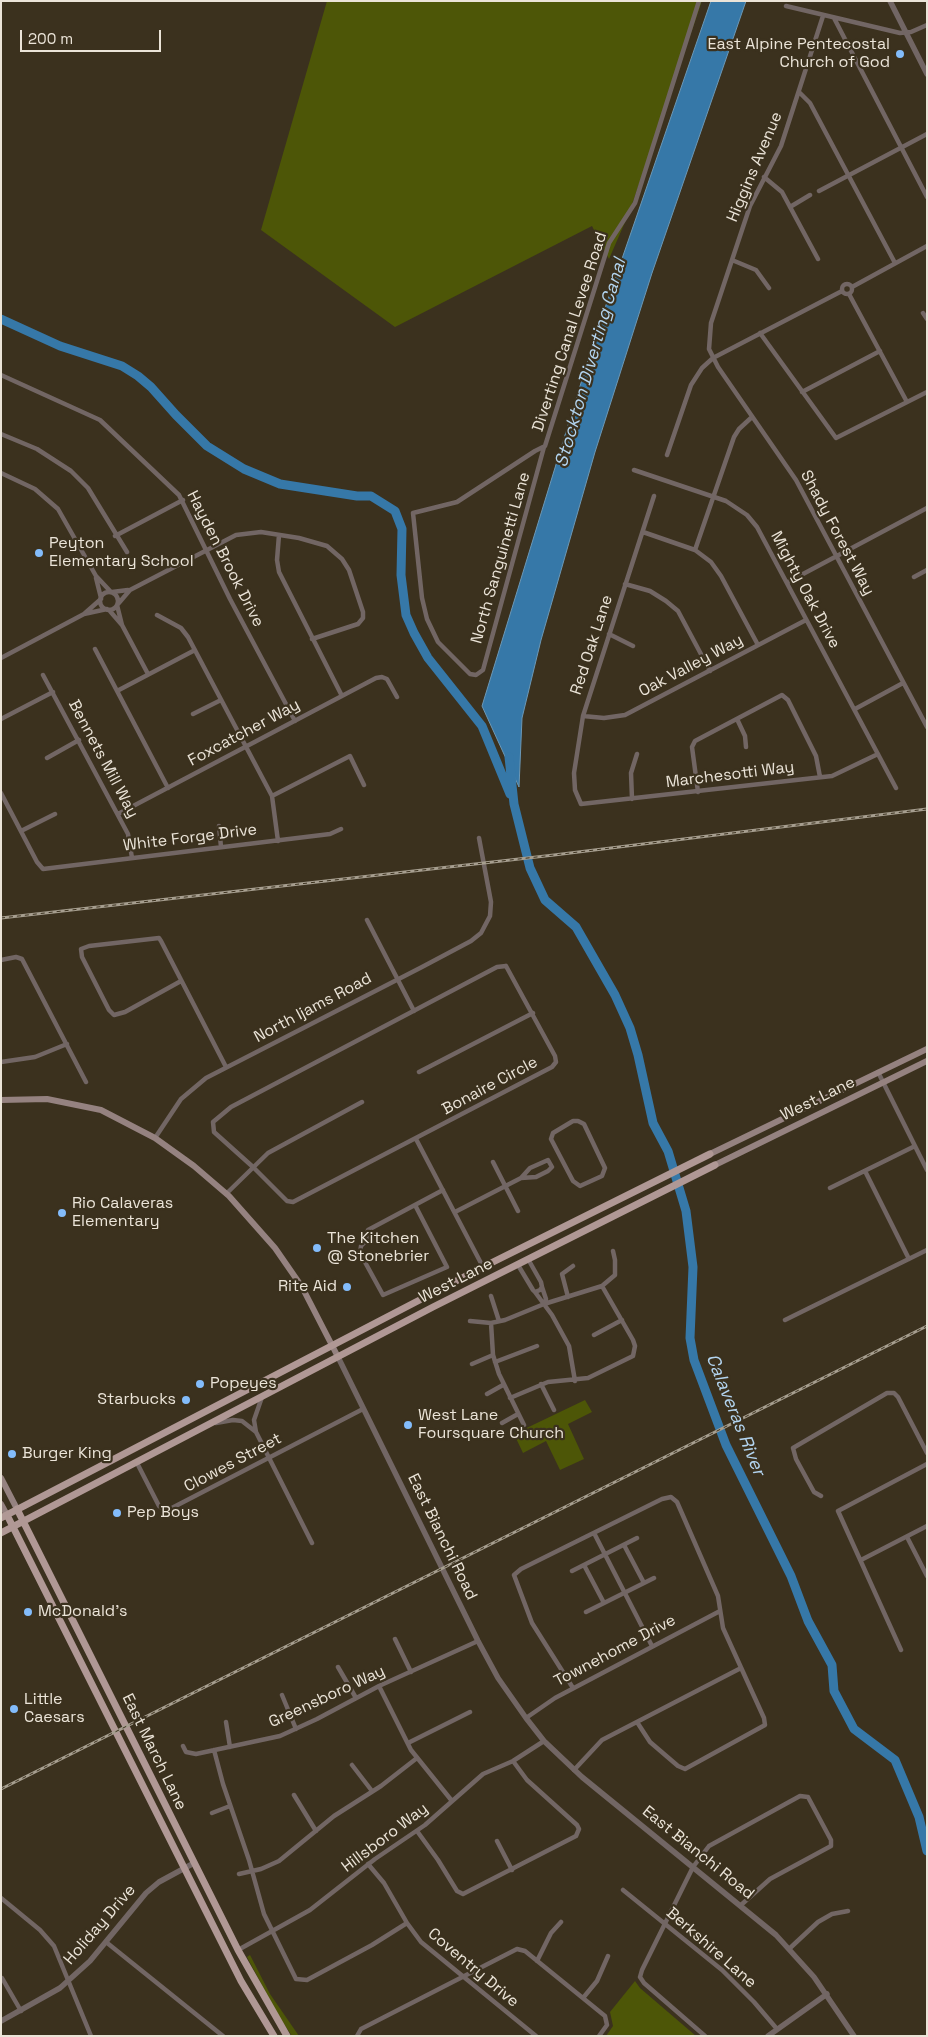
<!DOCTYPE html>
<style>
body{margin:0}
#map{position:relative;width:928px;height:2037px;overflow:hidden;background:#3b311e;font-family:"Space Grotesk",sans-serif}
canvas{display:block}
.frame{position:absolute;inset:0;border:2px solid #ebe4d8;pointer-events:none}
.scale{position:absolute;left:20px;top:30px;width:141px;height:22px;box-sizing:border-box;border:2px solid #ebe4d8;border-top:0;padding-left:6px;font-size:15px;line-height:18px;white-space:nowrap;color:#ebe4d8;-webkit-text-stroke:4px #3b311e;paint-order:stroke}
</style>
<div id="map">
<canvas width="928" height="2037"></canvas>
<div class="frame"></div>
<div class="scale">200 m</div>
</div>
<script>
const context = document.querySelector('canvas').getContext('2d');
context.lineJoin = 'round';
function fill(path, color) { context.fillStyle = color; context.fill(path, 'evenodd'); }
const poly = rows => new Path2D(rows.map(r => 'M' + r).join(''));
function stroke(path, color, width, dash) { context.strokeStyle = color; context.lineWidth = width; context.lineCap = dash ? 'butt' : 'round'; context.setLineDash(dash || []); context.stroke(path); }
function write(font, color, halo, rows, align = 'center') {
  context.font = font + ' "Space Grotesk",sans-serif'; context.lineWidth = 4.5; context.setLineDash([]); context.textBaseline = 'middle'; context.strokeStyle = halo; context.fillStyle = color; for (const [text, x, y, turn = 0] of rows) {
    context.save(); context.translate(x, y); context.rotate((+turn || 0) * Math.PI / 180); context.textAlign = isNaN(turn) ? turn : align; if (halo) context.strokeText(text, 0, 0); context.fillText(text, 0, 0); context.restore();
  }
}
const green = poly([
 [327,1,702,1,629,213,609,259,592,226,395,327,261,230],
 [585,1400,592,1412,568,1424,584,1459,560,1470,546,1441,523,1453,514,1434],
 [250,1955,270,1994,299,2036,292,2036,278,2015,247,1957],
 [635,1981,640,1988,696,2036,606,2036,613,2026,610,2012]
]);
const water = poly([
 [711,1,746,1,652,273,595,452,541,640,522,718,519,787,482,706,596,334,711,1]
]);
const river = poly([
 [1,319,60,346,122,366,138,376,151,387,176,415,207,446,244,469,280,484,357,496,371,496,395,511,402,529,401,575,406,615,414,633,428,658,482,726,510,794],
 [509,757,514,804,530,868,545,900,576,927,615,995,630,1028,638,1055,653,1123,668,1151,686,1211,693,1267,690,1338,694,1360,726,1445,791,1576,808,1621,832,1665,834,1691,854,1729,895,1760,919,1817,927,1851]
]);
const minor = poly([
 [786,6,900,33,911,32,927,25],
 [823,16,781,146,750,206,711,323,709,349,718,367,796,480,927,727],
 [834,18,927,197],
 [799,92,810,103,895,263],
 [764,177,782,192,818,259],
 [819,191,927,134],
 [790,207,810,195],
 [732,260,756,270,769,288],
 '842 289a5 5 0 1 1 10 0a5 5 0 1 1-10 0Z',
 [852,287,927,246],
 [849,294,907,402],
 [923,313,927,319],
 [760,333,836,438,927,392],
 [1,375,100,420,179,495,230,599,295,721],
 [802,392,880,351],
 [1,434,37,449,71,471,88,488,127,552],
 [544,447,483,670,476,675,470,674,438,642,427,619,422,598,413,513,457,502,535,451,543,447,544,447,545,446,609,243,635,203,699,1],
 [667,455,691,385,702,368,713,358,842,291],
 [634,470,726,501,747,515,757,527,896,788],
 [1,473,35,489,58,509,96,576,111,592],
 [654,496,583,716,574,773,575,790,581,804,832,776,878,754],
 [643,532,695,550,711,562,721,576,758,645],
 [279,535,277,560,279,572,342,696],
 [115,536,183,500],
 [695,550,734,437,739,429,752,417],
 [914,577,927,570],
 [96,578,101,598],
 [788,582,927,508],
 [625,584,650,591,666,601,678,611,710,671],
 [112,592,128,590],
 '100 601a9 9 0 1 1 18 0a9 9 0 1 1-18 0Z',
 [118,604,130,590,236,535,261,532,299,538,327,546,342,559,349,570,363,612,363,618,358,624,312,639],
 [117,605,122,625,148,674],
 [109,610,122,625],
 [84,614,107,609],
 [157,615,181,628,188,637,272,796,278,841],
 [609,634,633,646],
 [95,649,168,788],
 [1,658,84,614,101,599],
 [43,675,128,834,132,858],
 [117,691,195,650],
 [855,709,903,683],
 [193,714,221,700],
 [583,716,604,718,625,715,806,620],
 [1,719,53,692],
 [737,719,745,736,746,747],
 [47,758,79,740],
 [698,792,692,747,695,741,782,695,788,700,816,756,820,777],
 [1,793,37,862,43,869,330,834,341,829],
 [272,796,350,756,364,785],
 [632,799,631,773,637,754],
 [118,814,376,678,382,677,387,679,397,697],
 [219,826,221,847],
 [21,831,55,814],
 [367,920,414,1011],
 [1,960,16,957,22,959,86,1082],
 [506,966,555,1056,556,1062,552,1067,293,1202,287,1201,253,1167,214,1132,213,1122,231,1107,497,967,506,966],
 [181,981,125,1012,114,1015,109,1010,82,957,81,949,89,946,159,938,161,941,226,1067],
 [1,1062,35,1057,67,1044],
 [419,1072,533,1013],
 [878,1072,927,1170],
 [573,1121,578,1121,584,1124,605,1168,602,1176,580,1186,573,1181,551,1139,553,1133,573,1121],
 [155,1138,181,1099,206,1078,422,967,471,941,481,933,490,916,491,902,479,838],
 [416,1139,483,1267],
 [493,1162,518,1211],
 [865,1171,909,1259],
 [830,1188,915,1146],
 [226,1194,268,1153,362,1102],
 [415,1205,447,1267,383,1295,360,1253,361,1246,366,1241,368,1230,443,1190],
 [455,1212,521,1178,530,1168,548,1160,552,1167,548,1171,536,1177,521,1178],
 [518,1265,533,1290,535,1292,540,1290,542,1287,541,1282,528,1259],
 [542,1287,546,1299,544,1304],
 [535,1292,552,1315,569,1346,575,1381],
 [491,1296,499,1321],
 [568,1297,562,1274,573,1266],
 [785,1320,927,1250],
 [470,1321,491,1323,505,1320,544,1304,602,1286,615,1275,615,1260,613,1251],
 [491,1323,493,1355,499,1374,524,1425],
 [594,1335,622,1320],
 [495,1362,537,1346],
 [472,1364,493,1355],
 [541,1384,554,1410],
 [487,1394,503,1385],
 [510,1398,548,1382,588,1378,633,1356,635,1346,633,1340,602,1286],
 [216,1423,233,1420,242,1421,256,1432,254,1420,262,1397],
 [502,1423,518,1414],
 [256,1432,312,1543],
 [137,1463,159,1506,166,1511,363,1409],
 [821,1496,814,1492,796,1459,793,1448,887,1393,894,1393,898,1397,927,1453],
 [594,1533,652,1646],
 [907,1537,927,1576],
 [624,1545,644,1583],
 [861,1560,927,1526],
 [584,1565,604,1603],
 [572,1571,637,1538],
 [586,1612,654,1578],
 [395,1639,411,1672],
 [901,1650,838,1511,927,1464],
 [338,1667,356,1698],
 [379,1686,411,1750,452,1801],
 [573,1688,532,1623,514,1575,521,1569,662,1499,671,1497,677,1502,718,1596,723,1628,764,1718,765,1725,685,1769,678,1766,650,1742,637,1722],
 [282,1695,296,1729],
 [526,1718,555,1698,720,1611],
 [226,1722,230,1747],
 [408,1743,470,1712],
 [183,1746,186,1752,196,1754,280,1736,317,1719,379,1686,478,1641],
 [214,1750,223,1784,249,1860,264,1914,296,1979,307,1980,372,1945,407,1923],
 [352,1765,372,1791],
 [574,1770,602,1740,741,1668],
 [294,1795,316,1831],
 [212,1813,230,1806],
 [417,1831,438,1860,457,1891,463,1894,576,1836,579,1829,577,1825,527,1780,513,1761],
 [497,1841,512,1870],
 [368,1864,384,1883,407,1923,421,1942,536,2036],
 [239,1874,261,1869,279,1861,334,1816,381,1786,417,1758],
 [623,1890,722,1970,754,2002,777,2029],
 [1,1898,40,1930,54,1946,91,2036],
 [106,1942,223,2036],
 [789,1949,818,1922,832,1914,848,1911],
 [238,1950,310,1910,375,1859,425,1825,483,1774,513,1761,544,1741],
 [537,1961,551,1933,561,1922],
 [2,1978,21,2011],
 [583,1998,597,1981,608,1956],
 [357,2036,361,2029,517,1949,525,1951,605,2016,607,2025,599,2036],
 [705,2036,644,1983,640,1977,642,1970,693,1867,709,1846,800,1796,808,1797,831,1840,831,1846,770,1879,741,1905]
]);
const tertiary = poly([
 [890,1,927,74],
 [338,1357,478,1641,498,1678,526,1718,544,1741,582,1777,776,1935,814,1977,854,2036],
 [1,2021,60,1988,90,1961,146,1893,159,1882,194,1863],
 [768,2036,827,1994]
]);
const secondary = poly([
 [1,1100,47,1099,101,1110,155,1138,194,1166,229,1196,275,1248,302,1287,338,1357],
 [710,1154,927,1049],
 [715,1165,927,1061],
 [1,1478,17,1509],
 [1,1504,7,1515]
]);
const primary = poly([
 [17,1509,238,1950,287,2036],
 [7,1515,241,1981,274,2036],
 [1,1518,483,1267,710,1154],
 [1,1533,433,1307,715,1165]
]);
const rail = poly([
 [1,918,554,855,927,809],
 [1,1789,927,1326]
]);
const markers = [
 [900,54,5,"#83bcfb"],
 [39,553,5,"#83bcfb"],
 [62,1213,5,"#83bcfb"],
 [317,1248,5,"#83bcfb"],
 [347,1287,5,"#83bcfb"],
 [200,1384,5,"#83bcfb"],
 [186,1400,5,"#83bcfb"],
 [408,1425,5,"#83bcfb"],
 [12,1454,5,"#83bcfb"],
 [117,1513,5,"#83bcfb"],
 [28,1612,5,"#83bcfb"],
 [14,1709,5,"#83bcfb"]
];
const poiNames = [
 ["East Alpine Pentecostal",890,45,"right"],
 ["Church of God",890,63,"right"],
 ["Peyton",49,544],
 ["Elementary School",49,562],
 ["Rio Calaveras",72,1204],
 ["Elementary",72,1222],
 ["The Kitchen",327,1239],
 ["@ Stonebrier",327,1257],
 ["Rite Aid",337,1287,"right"],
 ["Popeyes",210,1384],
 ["Starbucks",176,1400,"right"],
 ["West Lane",418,1416],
 ["Foursquare Church",418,1434],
 ["Burger King",22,1454],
 ["Pep Boys",127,1513],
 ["McDonald's",38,1612],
 ["Little",24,1700],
 ["Caesars",24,1718]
];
const streetNames = [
 ["Higgins Avenue",755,167,-67],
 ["Diverting Canal Levee Road",570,332,-72],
 ["Shady Forest Way",837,533,62],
 ["North Sanguinetti Lane",501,558,-74],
 ["Hayden Brook Drive",225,559,63],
 ["Mighty Oak Drive",805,590,62],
 ["Red Oak Lane",592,645,-72],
 ["Oak Valley Way",691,666,-28],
 ["Foxcatcher Way",244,733,-28],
 ["Bennets Mill Way",103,759,62],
 ["Marchesotti Way",730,775,-7],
 ["White Forge Drive",190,838,-7],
 ["North Ijams Road",313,1008,-28],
 ["Bonaire Circle",490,1086,-28],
 ["West Lane",818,1099,-26],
 ["West Lane",456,1281,-27],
 ["Clowes Street",233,1463,-28],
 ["East Bianchi Road",442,1537,64],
 ["Townehome Drive",615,1651,-28],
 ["Greensboro Way",327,1697,-25],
 ["East March Lane",154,1752,64],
 ["Hillsboro Way",385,1838,-37],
 ["East Bianchi Road",698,1853,39],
 ["Holiday Drive",100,1925,-49],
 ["Berkshire Lane",711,1948,41],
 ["Coventry Drive",473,1968,40]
];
const waterNames = [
 ["Stockton Diverting Canal",591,363,-74],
 ["Calaveras River",735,1415,68]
];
fill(green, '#4d5607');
fill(water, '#3678a8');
stroke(water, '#6c98b6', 1);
stroke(river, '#3678a8', 9);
stroke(minor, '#726664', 4.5);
stroke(tertiary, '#726664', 5.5);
stroke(secondary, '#958280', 6);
stroke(primary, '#b09895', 7);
stroke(rail, '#a69e8f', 3);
stroke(rail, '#3b311e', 1, [4]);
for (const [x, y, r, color] of markers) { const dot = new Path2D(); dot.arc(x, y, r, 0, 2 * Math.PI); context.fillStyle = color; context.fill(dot); stroke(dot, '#3b311e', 2); }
write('16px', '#ebe4d8', '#3b311e', poiNames, 'left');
write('16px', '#ebe4d8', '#3b311e', streetNames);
write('italic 18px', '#b3d4ef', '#3b311e', waterNames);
</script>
